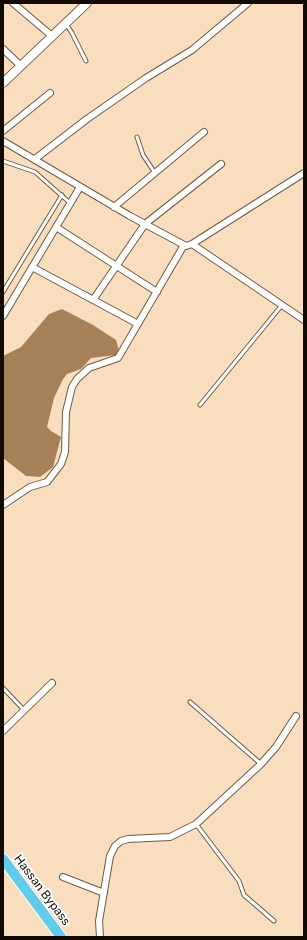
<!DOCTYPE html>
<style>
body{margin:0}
#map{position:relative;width:307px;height:940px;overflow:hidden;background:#f9ddbf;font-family:"Public Sans",sans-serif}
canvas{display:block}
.frame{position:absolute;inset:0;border:4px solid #130a03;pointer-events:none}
</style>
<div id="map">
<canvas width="307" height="940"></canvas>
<div class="frame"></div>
</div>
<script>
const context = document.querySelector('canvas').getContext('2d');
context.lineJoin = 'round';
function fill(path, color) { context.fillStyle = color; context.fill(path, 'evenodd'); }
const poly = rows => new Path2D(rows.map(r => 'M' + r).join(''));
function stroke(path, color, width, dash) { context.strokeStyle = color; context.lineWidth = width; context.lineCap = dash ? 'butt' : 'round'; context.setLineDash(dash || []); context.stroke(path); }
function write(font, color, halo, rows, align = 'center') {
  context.font = font + ' "Public Sans",sans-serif'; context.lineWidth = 4; context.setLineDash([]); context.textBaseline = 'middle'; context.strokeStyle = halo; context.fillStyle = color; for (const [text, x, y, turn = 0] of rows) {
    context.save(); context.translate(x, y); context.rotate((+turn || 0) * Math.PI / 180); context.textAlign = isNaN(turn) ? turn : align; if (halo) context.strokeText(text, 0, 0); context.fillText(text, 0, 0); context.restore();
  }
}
const water = poly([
 [62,309,93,325,116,340,119,351,116,355,91,358,81,369,67,374,63,379,54,398,47,427,51,431,61,437,53,467,40,477,26,476,3,458,3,356,21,347,49,314]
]);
const service = poly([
 [66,24,72,33,86,61],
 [137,137,143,155,155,173],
 [3,161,35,172,70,203],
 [3,292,62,195],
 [200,405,282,305],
 [3,688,24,710],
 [190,702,261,764],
 [196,824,239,881,244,895,274,921]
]);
const minor = poly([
 [13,3,52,36],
 [3,49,21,66],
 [3,131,50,93],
 [3,141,130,216,186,246,192,244,304,173],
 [35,159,87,119,146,78,192,50,248,3],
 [114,207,204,132],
 [56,227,157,292],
 [192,244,304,320],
 [32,267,138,324],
 [93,300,145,224,221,164],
 [3,316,80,187],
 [3,505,30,487,47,482,61,464,65,452,66,412,72,387,77,379,89,368,118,358,184,245],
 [3,731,52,683],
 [63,877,104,893],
 [100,937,99,921,110,856,115,846,121,841,128,839,170,837,196,824,261,764,276,747,296,716]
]);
const tertiary = poly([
 [3,83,87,3]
]);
const trunk = poly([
 [3,859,61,937]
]);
const streetNames = [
 ["Hassan Bypass",42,890,53]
];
fill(water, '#a68056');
stroke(service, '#725a40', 5);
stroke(minor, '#725a40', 8);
stroke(tertiary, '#725a40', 10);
stroke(trunk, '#fff', 12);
stroke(service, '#fff', 3);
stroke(minor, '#fff', 6);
stroke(tertiary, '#fff', 8);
stroke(trunk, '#62cbea', 10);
write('12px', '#130a03', '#fff', streetNames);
</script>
